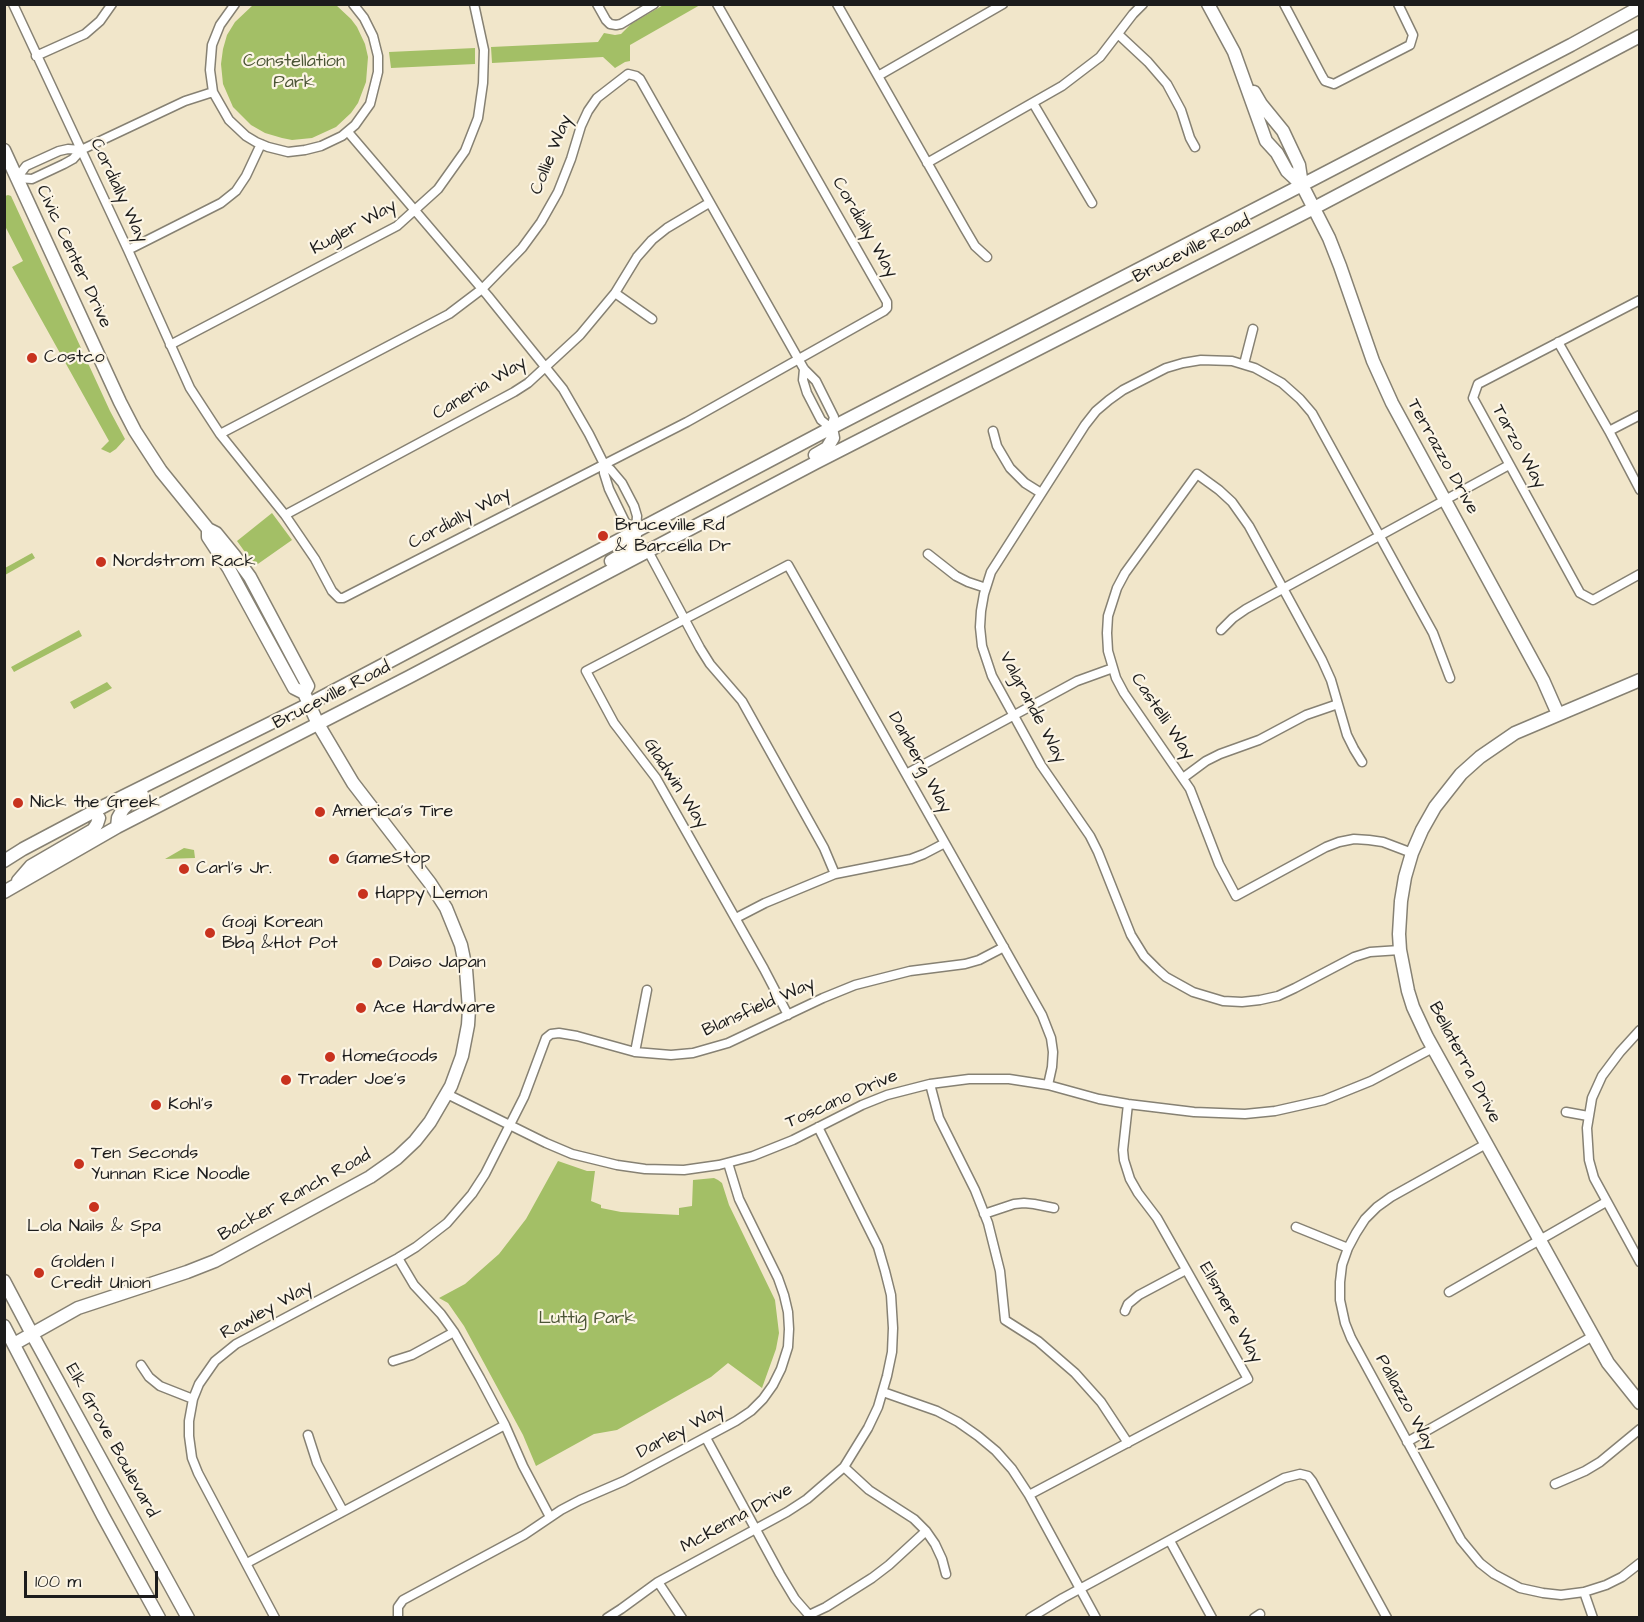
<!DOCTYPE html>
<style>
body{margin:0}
#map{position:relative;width:1644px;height:1622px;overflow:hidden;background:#f1e6ca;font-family:"Architects Daughter",sans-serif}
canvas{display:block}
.frame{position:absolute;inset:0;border:6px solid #1c1c1c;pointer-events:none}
.scale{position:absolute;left:24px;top:1571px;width:134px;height:27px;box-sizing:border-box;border:3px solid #1c1c1c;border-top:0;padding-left:8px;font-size:18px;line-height:21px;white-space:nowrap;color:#1c1c1c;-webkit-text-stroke:4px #fcf5e5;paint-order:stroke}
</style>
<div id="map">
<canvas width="1644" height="1622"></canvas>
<div class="frame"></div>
<div class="scale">100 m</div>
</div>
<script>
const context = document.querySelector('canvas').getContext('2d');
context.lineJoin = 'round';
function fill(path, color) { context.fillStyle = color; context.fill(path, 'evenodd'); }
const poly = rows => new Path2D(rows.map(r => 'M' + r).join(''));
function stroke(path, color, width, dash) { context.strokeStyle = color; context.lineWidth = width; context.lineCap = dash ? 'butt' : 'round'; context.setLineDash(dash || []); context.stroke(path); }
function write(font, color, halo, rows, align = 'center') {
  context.font = font + ' "Architects Daughter",sans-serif'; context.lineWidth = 4.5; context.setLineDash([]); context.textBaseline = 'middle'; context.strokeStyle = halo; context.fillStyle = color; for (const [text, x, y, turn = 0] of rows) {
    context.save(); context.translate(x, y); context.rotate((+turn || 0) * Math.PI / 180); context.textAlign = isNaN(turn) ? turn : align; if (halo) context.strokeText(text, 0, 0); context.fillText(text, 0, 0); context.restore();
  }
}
const green = poly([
 [665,4,700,5,630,45,630,61,625,62,615,68,603,57,492,63,491,47,598,42,604,33,615,35,621,34,631,24],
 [253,5,336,5,351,19,357,27,365,44,368,57,366,82,358,103,351,113,336,127,312,138,292,140,282,138,265,133,251,125,233,107,223,84,221,64,223,49,227,35,235,22],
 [475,48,475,64,391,68,389,52],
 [8,195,11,196,110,411,125,439,116,449,110,453,101,449,109,441,12,267,23,261,5,226,5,196],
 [272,513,292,540,255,566,237,541],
 [32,553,35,558,5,575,5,568],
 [79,630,82,636,14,672,11,667],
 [107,682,112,688,74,709,70,702],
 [184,848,194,850,195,858,165,859],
 [558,1161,587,1171,595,1171,591,1201,601,1205,601,1208,621,1212,679,1215,679,1208,692,1206,693,1180,714,1178,718,1180,722,1183,729,1205,775,1300,779,1333,776,1349,762,1388,728,1363,711,1377,617,1430,594,1434,536,1466,523,1435,464,1326,448,1303,439,1298,465,1284,499,1254,526,1219]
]);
const street = poly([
 [13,4,128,250,190,388,220,434,285,515,315,559,332,591,339,598,343,598,687,422,884,311,887,308,887,302,717,4],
 [235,4,220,25,212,45,210,70,213,92,229,120,246,136,256,142,268,147,288,152,305,150,321,146,342,136,355,125,370,104,378,72,378,56,373,36,364,18,353,4],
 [597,4,606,20,610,24,616,25,621,24,654,4],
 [837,4,965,229,975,246,987,257],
 [1284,4,1322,76,1325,81,1334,84,1410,45,1413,35,1398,4],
 [1118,34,1148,62,1167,84,1181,110,1190,138,1195,147],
 [36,56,85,34,100,21,112,4],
 [878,76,1003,4],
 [1033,103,1092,203],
 [348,132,488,296,563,389,589,434,604,464,604,473,609,489,625,522,636,530],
 [927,163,1062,86,1100,57,1133,14,1143,4],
 [17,178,32,179,64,164,73,159,81,150,185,101,213,92],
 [17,178,26,166,59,151,68,149,81,150],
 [128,250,221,203,236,191,246,176,261,144],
 [615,293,652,319],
 [1640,300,1478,384,1473,398,1580,593,1593,600,1640,574],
 [1558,342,1609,431,1640,490],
 [170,345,397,226,438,189,465,151,478,118,483,83,484,50,474,4],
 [1244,364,1253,329],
 [993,431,997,446,1010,468,1025,483,1041,493],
 [1609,431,1640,415],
 [220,434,449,314,482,289,522,248,541,222,558,192,571,159,581,126,588,111,597,98,628,74,636,76,640,79,804,369,816,381,834,417,831,428,821,420,807,393,803,380,804,369],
 [604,464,611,470,622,483,634,506,637,516,636,530],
 [285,515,514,392,528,383,580,335,615,293,637,257,652,240,667,228,709,203],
 [648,551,700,648,710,664,742,701,824,848,835,874],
 [928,554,956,576,968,582,986,588],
 [1221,630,1233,618,1246,609,1509,465],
 [1362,762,1354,749,1347,735,1331,680,1322,660,1249,526,1232,502,1219,490,1197,474,1125,573,1117,588,1108,616,1107,633,1108,651,1116,678,1124,693,1190,789,1219,864,1236,896,1326,847,1339,842,1354,839,1369,840,1383,842,1412,853],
 [906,774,1077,681,1113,668],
 [1183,778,1206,761,1220,754,1259,740,1306,715,1338,704],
 [736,918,765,903,835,874,911,859,924,854,945,843],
 [1400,950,1370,952,1354,957,1295,988,1278,996,1260,1000,1242,1002,1223,1001,1193,992,1166,977,1157,969,1144,956,1131,935,1098,852,1090,836,1041,765,992,676,982,646,980,627,981,611,984,594,991,572,1000,558,1085,425,1096,411,1109,400,1123,390,1166,368,1183,363,1201,360,1232,361,1255,368,1282,383,1300,399,1312,413,1433,633,1450,678],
 [788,1015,764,969,656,778,614,723,586,671,788,565,1042,1015,1051,1038,1053,1052,1052,1067,1048,1085],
 [1640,1030,1620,1052,1602,1076,1592,1098,1587,1128,1589,1160,1594,1178,1640,1262],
 [635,1052,647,990],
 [930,1084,939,1118,975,1190,988,1223,1000,1271,1005,1320,1038,1341,1075,1373,1101,1402,1128,1443],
 [447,1094,546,1143,572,1154,617,1165,645,1169,684,1170,719,1165,753,1156,793,1140,862,1105,887,1095,930,1084,969,1079,1009,1079,1048,1085,1099,1099,1128,1104,1194,1112,1245,1114,1275,1111,1324,1100,1371,1081,1433,1048],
 [1566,1112,1588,1116],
 [1486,1144,1391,1197,1377,1207,1365,1219,1356,1233,1348,1248,1342,1265,1340,1282,1340,1300,1345,1323,1351,1338,1461,1540,1480,1563,1494,1574,1520,1588,1543,1593,1561,1595,1584,1592,1606,1585,1622,1577,1640,1563],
 [984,1214,1014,1204,1024,1203,1034,1204,1054,1208],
 [1296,1227,1348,1248],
 [398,1258,414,1285,441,1314,454,1332,480,1378,505,1425,523,1466,550,1517],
 [1449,1292,1606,1202],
 [1125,1311,1128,1304,1139,1295,1186,1270],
 [393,1361,412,1355,454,1332],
 [141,1365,149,1377,160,1386,193,1399],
 [883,1392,937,1411,958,1422,978,1436,996,1451,1012,1469,1029,1495,1096,1618],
 [308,1435,317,1463,343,1511],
 [706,1438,780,1574,795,1599,809,1615,826,1607,872,1578,889,1565,926,1531],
 [1407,1442,1593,1336],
 [844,1467,869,1490,914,1519,926,1531,935,1544,942,1559,946,1574],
 [1555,1484,1585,1471,1600,1462,1640,1429],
 [1029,1495,1248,1379,1157,1218,1138,1193,1130,1179,1124,1160,1123,1150,1128,1104],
 [1170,1541,1212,1618],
 [247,1563,505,1425],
 [658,1582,682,1618],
 [1584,1592,1593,1618],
 [275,1618,198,1473,192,1458,189,1436,189,1421,193,1399,199,1384,215,1361,236,1344,398,1258,416,1247,447,1223,472,1194,485,1174,524,1097,546,1038,551,1034,559,1033,577,1036,635,1052,671,1055,693,1053,728,1043,823,998,855,985,910,971,965,964,979,960,1004,947],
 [398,1618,398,1607,403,1600,524,1535,561,1510,580,1500,624,1481,736,1421,751,1411,763,1399,773,1385,781,1369,788,1347,789,1329,788,1312,784,1295,778,1278,739,1199,728,1163],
 [607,1618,621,1609,658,1582,787,1512,807,1499,844,1467,868,1428,878,1407,887,1376,892,1352,893,1328,891,1295,885,1271,878,1247,818,1127],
 [1030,1618,1063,1598,1284,1478,1300,1474,1308,1476,1312,1481,1387,1618],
 [1254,1618,1260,1614]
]);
const secondary = poly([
 [1208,4,1234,52,1266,141,1277,153,1287,171,1302,185,1329,238,1340,266,1373,361,1392,403,1543,680,1558,714],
 [1254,92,1261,104,1283,131,1299,165,1302,185],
 [4,150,120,402,135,431,161,471,208,529,216,533,234,555,250,577,308,686,304,693],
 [815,455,827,448,833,438,831,428],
 [611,561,629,550,633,544,636,530],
 [1640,680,1515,733,1480,757,1461,774,1435,807,1422,830,1412,853,1405,877,1401,901,1399,934,1400,950,1408,991,1413,1007,1427,1037,1608,1363,1640,1403],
 [117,827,118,818,123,809,130,802,142,794],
 [4,861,23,849,106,805,309,704,831,428,1302,185,1571,45,1640,7],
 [18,881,31,866,93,830,97,824,99,818,94,812],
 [4,892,117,827,409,677,815,463,1314,208,1640,36],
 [4,1281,32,1334,188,1618],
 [4,1326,103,1516,159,1618],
 [14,1344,78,1308,187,1272,215,1261,370,1177,397,1158,415,1141,430,1122,451,1086,462,1056,468,1025,469,1009,466,969,461,945,446,908,430,883,353,783,318,724,304,693,294,688,229,569,208,537,208,529]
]);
const markers = [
 [32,358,6,"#c8321e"],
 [603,536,6,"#c8321e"],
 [101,562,6,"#c8321e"],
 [18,803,6,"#c8321e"],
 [320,812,6,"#c8321e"],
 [334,859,6,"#c8321e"],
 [184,869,6,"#c8321e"],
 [363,894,6,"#c8321e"],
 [210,933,6,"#c8321e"],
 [377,963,6,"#c8321e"],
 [361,1008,6,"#c8321e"],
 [330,1057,6,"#c8321e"],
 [286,1080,6,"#c8321e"],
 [156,1105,6,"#c8321e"],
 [79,1164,6,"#c8321e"],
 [94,1207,6,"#c8321e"],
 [39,1273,6,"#c8321e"]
];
const parkNames = [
 ["Constellation",294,62],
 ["Park",294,83],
 ["Luttig Park",587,1319]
];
const streetNames = [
 ["Collie Way",552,155,-68],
 ["Cordially Way",118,191,65],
 ["Kugler Way",354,228,-29],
 ["Cordially Way",864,228,60],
 ["Bruceville Road",1192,250,-27],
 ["Civic Center Drive",73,257,65],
 ["Caneria Way",480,389,-31],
 ["Tarzo Way",1518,447,61],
 ["Terrazzo Drive",1442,457,61],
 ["Cordially Way",460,519,-28],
 ["Bruceville Road",332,696,-27],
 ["Valgrande Way",1032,708,62],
 ["Castelli Way",1162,717,56],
 ["Danberg Way",919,763,61],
 ["Gladwin Way",675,784,57],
 ["Blansfield Way",759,1008,-24],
 ["Bellaterra Drive",1464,1063,62],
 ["Toscano Drive",842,1100,-24],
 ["Backer Ranch Road",295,1196,-29],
 ["Rawley Way",267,1311,-29],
 ["Ellsmere Way",1230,1313,61],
 ["Pallazzo Way",1405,1403,61],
 ["Darley Way",681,1432,-28],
 ["Elk Grove Boulevard",111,1441,61],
 ["McKenna Drive",737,1519,-29]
];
const poiNames = [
 ["Costco",44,358],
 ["Bruceville Rd",615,526],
 ["& Barcella Dr",615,547],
 ["Nordstrom Rack",113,562],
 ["Nick the Greek",30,803],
 ["America's Tire",332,812],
 ["GameStop",346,859],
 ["Carl's Jr.",196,869],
 ["Happy Lemon",375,894],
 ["Gogi Korean",222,923],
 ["Bbq &Hot Pot",222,944],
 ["Daiso Japan",389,963],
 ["Ace Hardware",373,1008],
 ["HomeGoods",342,1057],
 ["Trader Joe's",298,1080],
 ["Kohl's",168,1105],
 ["Ten Seconds",91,1154],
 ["Yunnan Rice Noodle",91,1175],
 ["Lola Nails & Spa",94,1227,"center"],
 ["Golden 1",51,1263],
 ["Credit Union",51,1284]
];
fill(green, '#a3bf66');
stroke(street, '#868173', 11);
stroke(secondary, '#868173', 15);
stroke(street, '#fff', 8);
stroke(secondary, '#fff', 12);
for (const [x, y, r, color] of markers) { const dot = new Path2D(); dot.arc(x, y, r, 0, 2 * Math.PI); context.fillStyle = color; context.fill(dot); stroke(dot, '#fcf5e5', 2); }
write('18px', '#4b5536', '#fcf5e5', parkNames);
write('18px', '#1c1c1c', '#fcf5e5', streetNames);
write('18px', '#1c1c1c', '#fcf5e5', poiNames, 'left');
</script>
